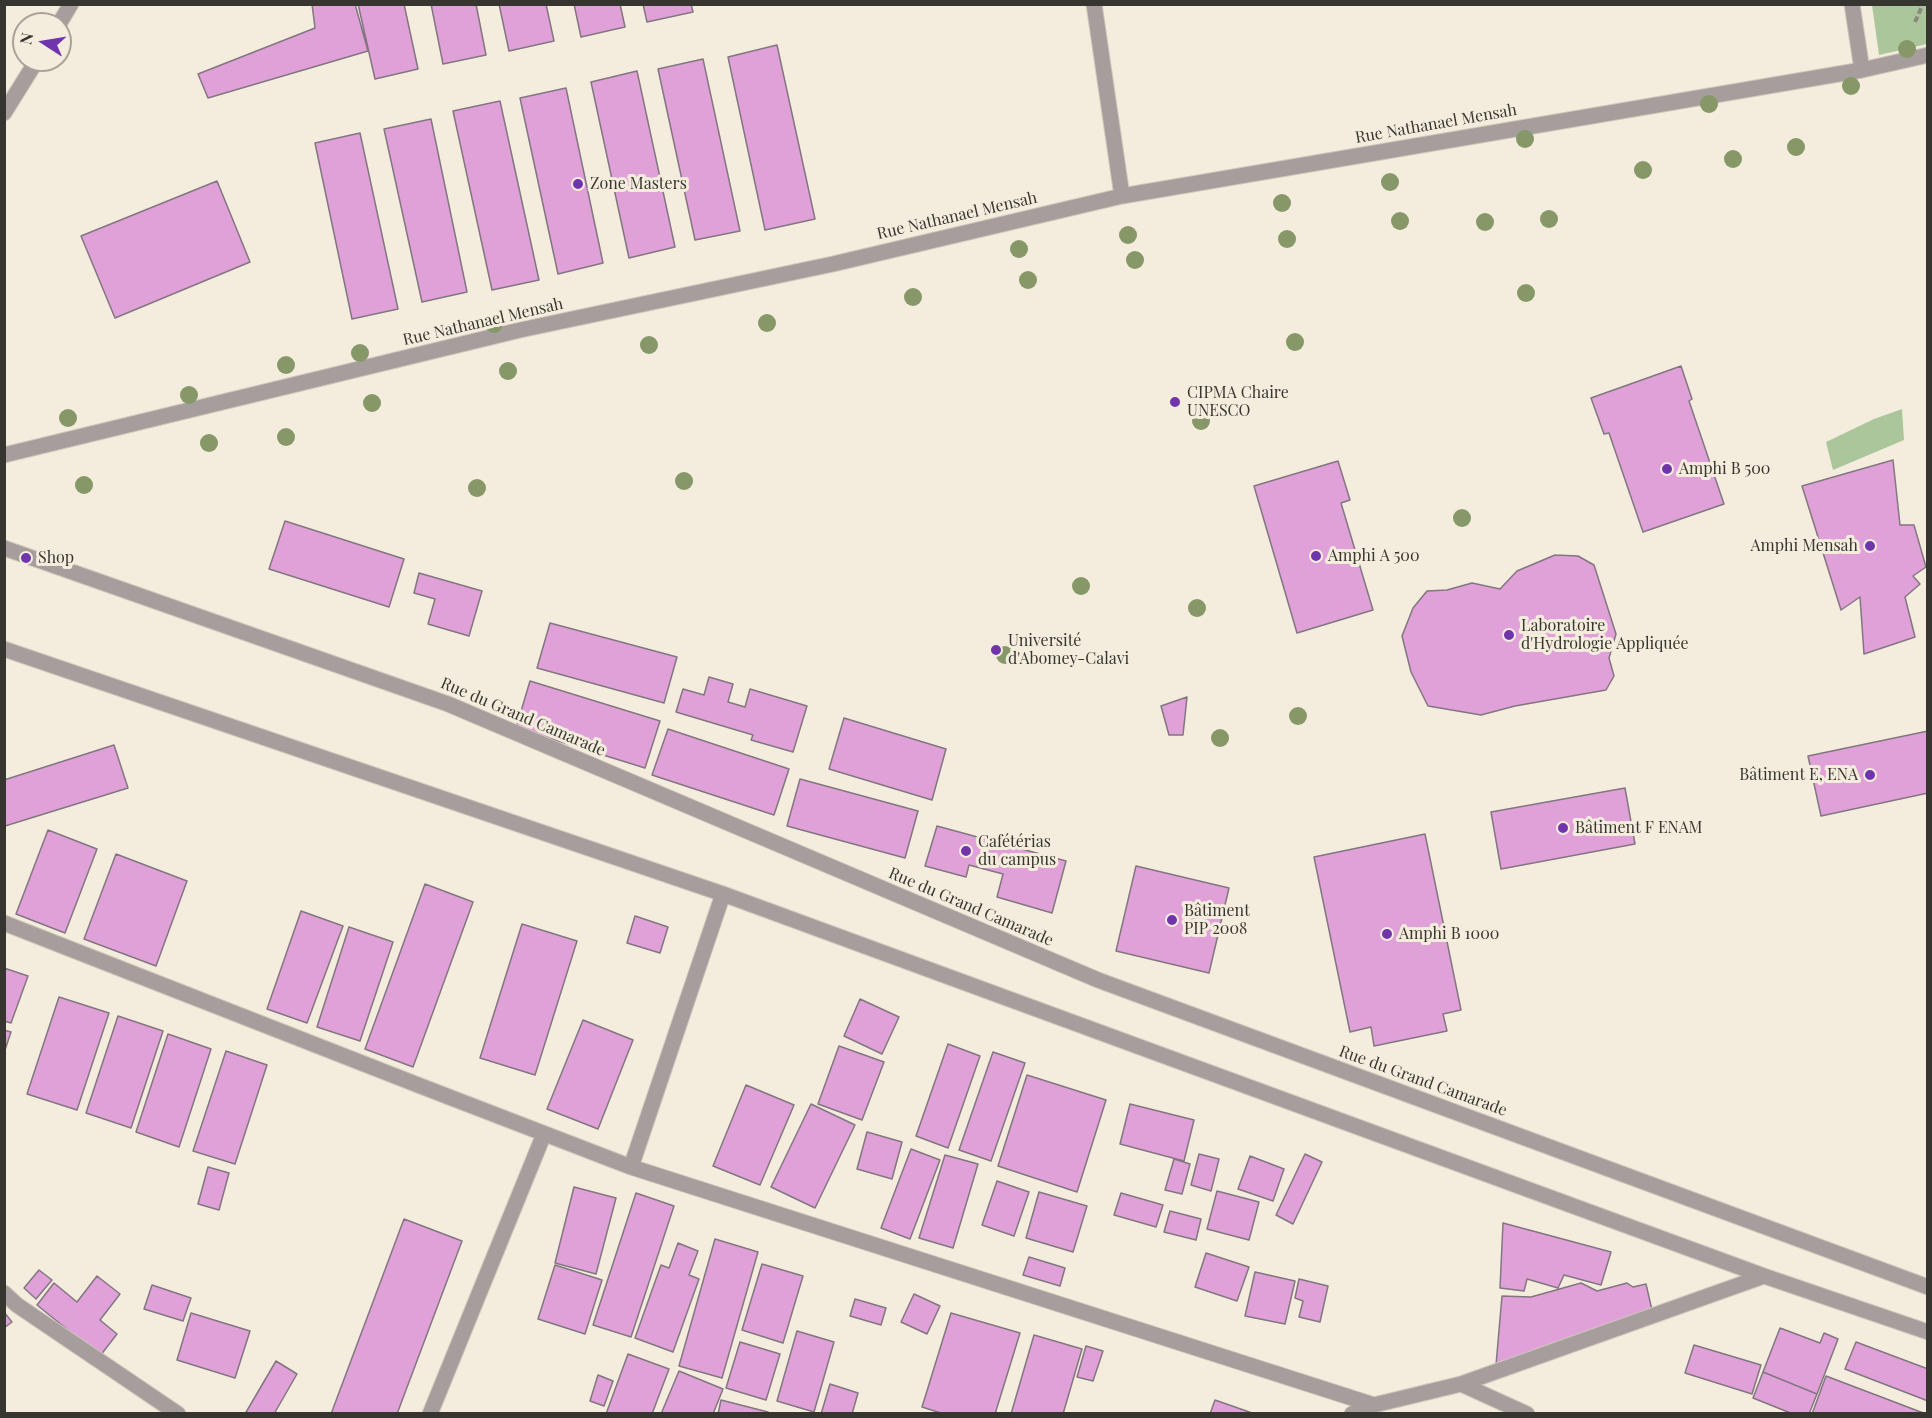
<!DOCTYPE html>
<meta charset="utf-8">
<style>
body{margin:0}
#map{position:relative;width:1932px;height:1418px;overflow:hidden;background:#f4edde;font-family:"Playfair Display",serif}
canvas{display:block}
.frame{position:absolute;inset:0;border:6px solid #37352f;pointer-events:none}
.north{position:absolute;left:12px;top:12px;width:60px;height:60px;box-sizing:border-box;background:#f4edde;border:2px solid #a8a398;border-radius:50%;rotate:282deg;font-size:16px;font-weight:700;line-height:24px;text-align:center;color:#37352f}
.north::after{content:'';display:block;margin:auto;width:21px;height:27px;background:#7035ab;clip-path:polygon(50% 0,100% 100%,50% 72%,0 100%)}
</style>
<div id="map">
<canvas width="1932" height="1418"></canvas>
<div class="frame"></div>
<div class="north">N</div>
</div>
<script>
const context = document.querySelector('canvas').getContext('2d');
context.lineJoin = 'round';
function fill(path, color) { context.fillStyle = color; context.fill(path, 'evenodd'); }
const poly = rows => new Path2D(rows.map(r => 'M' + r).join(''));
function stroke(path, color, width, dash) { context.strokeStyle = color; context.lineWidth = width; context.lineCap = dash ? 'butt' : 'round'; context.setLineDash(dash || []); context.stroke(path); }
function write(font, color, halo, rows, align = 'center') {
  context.font = font + ' "Playfair Display",serif'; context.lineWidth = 6; context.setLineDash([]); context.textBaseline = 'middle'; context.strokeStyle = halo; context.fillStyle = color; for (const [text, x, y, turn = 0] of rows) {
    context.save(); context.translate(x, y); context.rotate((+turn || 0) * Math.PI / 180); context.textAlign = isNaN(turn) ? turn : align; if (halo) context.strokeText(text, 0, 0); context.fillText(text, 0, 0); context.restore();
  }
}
const green = poly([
 [1872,5,1927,5,1927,44,1879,55],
 [1902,409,1904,440,1833,470,1826,442,1874,419]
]);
const building = poly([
 [312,4,355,4,368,51,208,98,198,74,315,28,312,4],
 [358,4,404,4,418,69,375,79,358,4],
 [431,4,476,4,486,55,443,64,431,4],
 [499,4,546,4,554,41,509,51,499,4],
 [574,4,620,4,625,27,581,37,574,4],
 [643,4,691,4,693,12,647,22,643,4],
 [777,45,815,219,765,230,728,57,777,45],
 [703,59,740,231,695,240,658,69,703,59],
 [637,71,675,247,629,258,591,82,637,71],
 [566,88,603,263,558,274,520,98,566,88],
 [500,101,539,280,492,290,453,111,500,101],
 [431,119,467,292,422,302,384,129,431,119],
 [360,133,398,309,352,319,315,143,360,133],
 [217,181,250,262,115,318,81,236,217,181],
 [1681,366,1692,399,1689,401,1724,504,1643,532,1609,433,1604,434,1591,398,1681,366],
 [1893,460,1900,525,1914,525,1926,567,1913,576,1920,584,1905,597,1915,637,1864,654,1860,597,1841,610,1802,486,1893,460],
 [1338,461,1350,500,1341,503,1373,610,1297,633,1254,486,1338,461],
 [285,521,404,559,389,607,269,569,285,521],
 [1555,555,1578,556,1594,565,1616,634,1609,658,1614,676,1606,690,1515,706,1481,715,1428,706,1411,672,1402,636,1413,608,1427,591,1447,590,1472,583,1500,589,1517,571,1555,555],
 [419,573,482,591,469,636,428,624,435,599,414,593,419,573],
 [550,623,677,657,664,703,537,668,550,623],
 [709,677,733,684,728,702,745,707,750,689,807,706,793,752,751,740,753,735,676,712,683,689,704,695,709,677],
 [530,681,660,721,645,768,516,728,530,681],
 [1187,697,1183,735,1169,735,1161,706,1187,697],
 [844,718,946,749,932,800,829,769,844,718],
 [668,729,789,769,774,815,652,775,668,729],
 [1928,731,1928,793,1821,816,1808,756,1928,731],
 [114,745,128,788,5,826,4,780,114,745],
 [800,779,918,811,905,858,787,826,800,779],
 [1625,788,1635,844,1501,869,1491,812,1625,788],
 [937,826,1066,861,1052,913,997,897,1003,874,969,865,966,877,925,866,937,826],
 [48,830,97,849,65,933,16,914,48,830],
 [1425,834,1461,1010,1443,1014,1447,1031,1374,1046,1371,1027,1350,1032,1314,857,1425,834],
 [116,854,187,881,156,966,84,939,116,854],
 [1136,866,1229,888,1209,973,1116,951,1136,866],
 [425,884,473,902,413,1067,365,1049,425,884],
 [301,911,343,926,307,1023,267,1009,301,911],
 [635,916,668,927,660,953,627,943,635,916],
 [522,924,577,941,535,1075,480,1058,522,924],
 [349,927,393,942,360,1041,317,1027,349,927],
 [4,968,28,976,11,1023,4,1021,4,968],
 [59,997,109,1013,77,1110,27,1094,59,997],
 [860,999,899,1017,882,1054,844,1036,860,999],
 [118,1016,163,1031,131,1128,86,1113,118,1016],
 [583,1020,633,1040,598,1129,547,1109,583,1020],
 [4,1030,11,1032,4,1053,4,1030],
 [168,1034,211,1049,179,1147,136,1132,168,1034],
 [948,1044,980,1056,948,1148,916,1136,948,1044],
 [839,1046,884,1062,862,1120,818,1104,839,1046],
 [226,1051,267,1065,235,1164,193,1151,226,1051],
 [993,1052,1025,1063,991,1161,959,1150,993,1052],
 [1027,1075,1106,1100,1077,1192,998,1166,1027,1075],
 [746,1085,794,1105,760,1185,713,1166,746,1085],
 [811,1104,855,1125,815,1208,771,1187,811,1104],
 [1130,1104,1194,1120,1184,1161,1120,1144,1130,1104],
 [867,1132,902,1142,892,1179,857,1169,867,1132],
 [911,1149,940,1160,910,1239,881,1228,911,1149],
 [1199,1154,1219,1159,1211,1191,1191,1185,1199,1154],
 [1305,1154,1322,1162,1293,1224,1276,1215,1305,1154],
 [945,1155,978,1164,953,1248,919,1238,945,1155],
 [1250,1156,1284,1169,1273,1201,1238,1189,1250,1156],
 [1174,1159,1190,1164,1182,1194,1165,1190,1174,1159],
 [208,1167,229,1173,219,1210,198,1204,208,1167],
 [997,1181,1029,1192,1014,1236,982,1225,997,1181],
 [574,1187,616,1198,596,1274,555,1263,574,1187],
 [1217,1191,1259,1202,1249,1240,1207,1229,1217,1191],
 [1039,1192,1087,1206,1073,1252,1026,1238,1039,1192],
 [636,1193,674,1206,631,1337,593,1325,636,1193],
 [1121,1193,1163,1205,1156,1227,1114,1215,1121,1193],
 [1170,1211,1201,1219,1196,1240,1164,1232,1170,1211],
 [404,1219,462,1241,397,1414,331,1414,404,1219],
 [1503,1223,1611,1252,1601,1285,1564,1275,1558,1288,1527,1279,1524,1291,1500,1288,1503,1223],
 [715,1239,758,1252,722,1378,679,1366,715,1239],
 [678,1243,698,1251,689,1275,699,1279,673,1352,635,1338,661,1265,669,1268,678,1243],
 [1206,1253,1249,1267,1237,1301,1195,1287,1206,1253],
 [1029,1257,1065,1268,1060,1286,1023,1275,1029,1257],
 [762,1264,803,1276,783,1343,742,1330,762,1264],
 [555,1265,602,1280,585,1334,538,1319,555,1265],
 [39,1270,52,1280,36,1299,24,1288,39,1270],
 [1255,1272,1295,1281,1285,1324,1245,1316,1255,1272],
 [97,1276,120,1294,100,1320,117,1334,100,1356,37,1305,54,1283,77,1302,97,1276],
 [1299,1279,1328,1286,1320,1322,1299,1317,1303,1301,1295,1298,1299,1279],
 [1581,1283,1597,1291,1627,1283,1633,1287,1646,1284,1652,1310,1496,1365,1502,1296,1531,1297,1581,1283],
 [152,1285,191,1298,183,1321,144,1309,152,1285],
 [914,1294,940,1306,927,1334,901,1322,914,1294],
 [855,1299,886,1308,881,1325,850,1316,855,1299],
 [4,1312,12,1322,4,1328,4,1312],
 [191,1313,250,1331,235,1378,177,1360,191,1313],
 [951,1313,1020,1333,995,1414,944,1414,922,1407,951,1313],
 [1780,1328,1820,1343,1824,1333,1838,1339,1817,1394,1763,1372,1780,1328],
 [797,1331,834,1342,814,1412,777,1401,797,1331],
 [1034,1335,1082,1349,1063,1414,1011,1414,1034,1335],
 [740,1342,780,1354,766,1400,726,1388,740,1342],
 [1856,1342,1928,1369,1928,1401,1845,1369,1856,1342],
 [1694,1345,1761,1365,1752,1394,1685,1373,1694,1345],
 [1086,1346,1103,1351,1093,1381,1077,1377,1086,1346],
 [628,1354,669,1369,652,1414,606,1414,628,1354],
 [276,1361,297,1374,274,1414,245,1414,276,1361],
 [679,1371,723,1389,713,1414,661,1414,679,1371],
 [1763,1372,1817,1394,1809,1414,1793,1414,1753,1398,1763,1372],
 [598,1375,613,1381,604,1406,590,1401,598,1375],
 [1826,1376,1926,1414,1812,1414,1826,1376],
 [830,1384,858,1393,852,1414,821,1414,830,1384],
 [721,1400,768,1412,767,1414,718,1414,721,1400],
 [1215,1400,1255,1414,1210,1414,1215,1400]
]);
const path = poly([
 [1915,22,1923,4]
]);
const service = poly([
 [1094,4,1122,196],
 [1852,4,1862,70],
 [4,455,520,330,833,264,1122,196,1862,70,1928,55],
 [4,548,448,704,1098,980,1928,1287]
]);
const minor = poly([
 [59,24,71,4],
 [4,113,37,60],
 [4,649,723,894,1764,1276,1928,1332],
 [4,923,418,1085,631,1167,1374,1405],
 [631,1167,723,894],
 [4,1293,17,1305,178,1414],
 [1461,1384,1527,1414],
 [430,1414,544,1134],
 [1352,1414,1374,1405,1461,1384,1764,1276]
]);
const trees = [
 [1907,49],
 [1851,86],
 [1709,104],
 [1525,139],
 [1796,147],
 [1733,159],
 [1643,170],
 [1390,182],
 [1282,203],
 [1549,219],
 [1400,221],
 [1485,222],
 [1128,235],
 [1287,239],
 [1019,249],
 [1135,260],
 [1028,280],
 [1526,293],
 [913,297],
 [767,323],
 [494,324],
 [1295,342],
 [649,345],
 [360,353],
 [286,365],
 [508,371],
 [189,395],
 [372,403],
 [68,418],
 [1201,421],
 [286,437],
 [209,443],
 [684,481],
 [84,485],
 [477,488],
 [1462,518],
 [1081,586],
 [1197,608],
 [1005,655],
 [1298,716],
 [1220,738]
];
const markers = [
 [578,184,6,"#7035ab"],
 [1175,402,6,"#7035ab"],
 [1667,469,6,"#7035ab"],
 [1870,546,6,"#7035ab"],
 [1316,556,6,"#7035ab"],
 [26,558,6,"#7035ab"],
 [1509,635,6,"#7035ab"],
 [996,650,6,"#7035ab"],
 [1870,775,6,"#7035ab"],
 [1563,828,6,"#7035ab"],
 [966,851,6,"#7035ab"],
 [1172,920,6,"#7035ab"],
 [1387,934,6,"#7035ab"]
];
const streetNames = [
 ["Rue Nathanael Mensah",1436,124,-10],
 ["Rue Nathanael Mensah",957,216,-13],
 ["Rue Nathanael Mensah",483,322,-13],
 ["Rue du Grand Camarade",523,717,23],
 ["Rue du Grand Camarade",971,907,23],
 ["Rue du Grand Camarade",1423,1081,20]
];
const poiNames = [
 ["Zone Masters",590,184],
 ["CIPMA Chaire",1187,393],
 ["UNESCO",1187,411],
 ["Amphi B 500",1679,469],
 ["Amphi Mensah",1858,546,"right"],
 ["Amphi A 500",1328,556],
 ["Shop",38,558],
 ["Laboratoire",1521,626],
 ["d'Hydrologie Appliquée",1521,644],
 ["Université",1008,641],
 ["d'Abomey-Calavi",1008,659],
 ["Bâtiment E, ENA",1858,775,"right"],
 ["Bâtiment F ENAM",1575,828],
 ["Cafétérias",978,842],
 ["du campus",978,860],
 ["Bâtiment",1184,911],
 ["PIP 2008",1184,929],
 ["Amphi B 1000",1399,934]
];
fill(green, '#abc69a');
fill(building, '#e0a1d8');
stroke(building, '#827680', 1.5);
stroke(service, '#cec8bb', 17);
stroke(minor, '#cec8bb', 17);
stroke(path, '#8c887e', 4, [6, 3]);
stroke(service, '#a69e9c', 15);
stroke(minor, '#a69e9c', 15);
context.fillStyle = '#869768';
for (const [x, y] of trees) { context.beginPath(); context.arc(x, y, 9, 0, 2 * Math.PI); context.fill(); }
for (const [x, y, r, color] of markers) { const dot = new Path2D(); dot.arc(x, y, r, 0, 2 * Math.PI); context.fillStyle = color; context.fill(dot); stroke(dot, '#f4edde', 2); }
write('16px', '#37352f', '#f4edde', streetNames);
write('16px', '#37352f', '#f4edde', poiNames, 'left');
</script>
